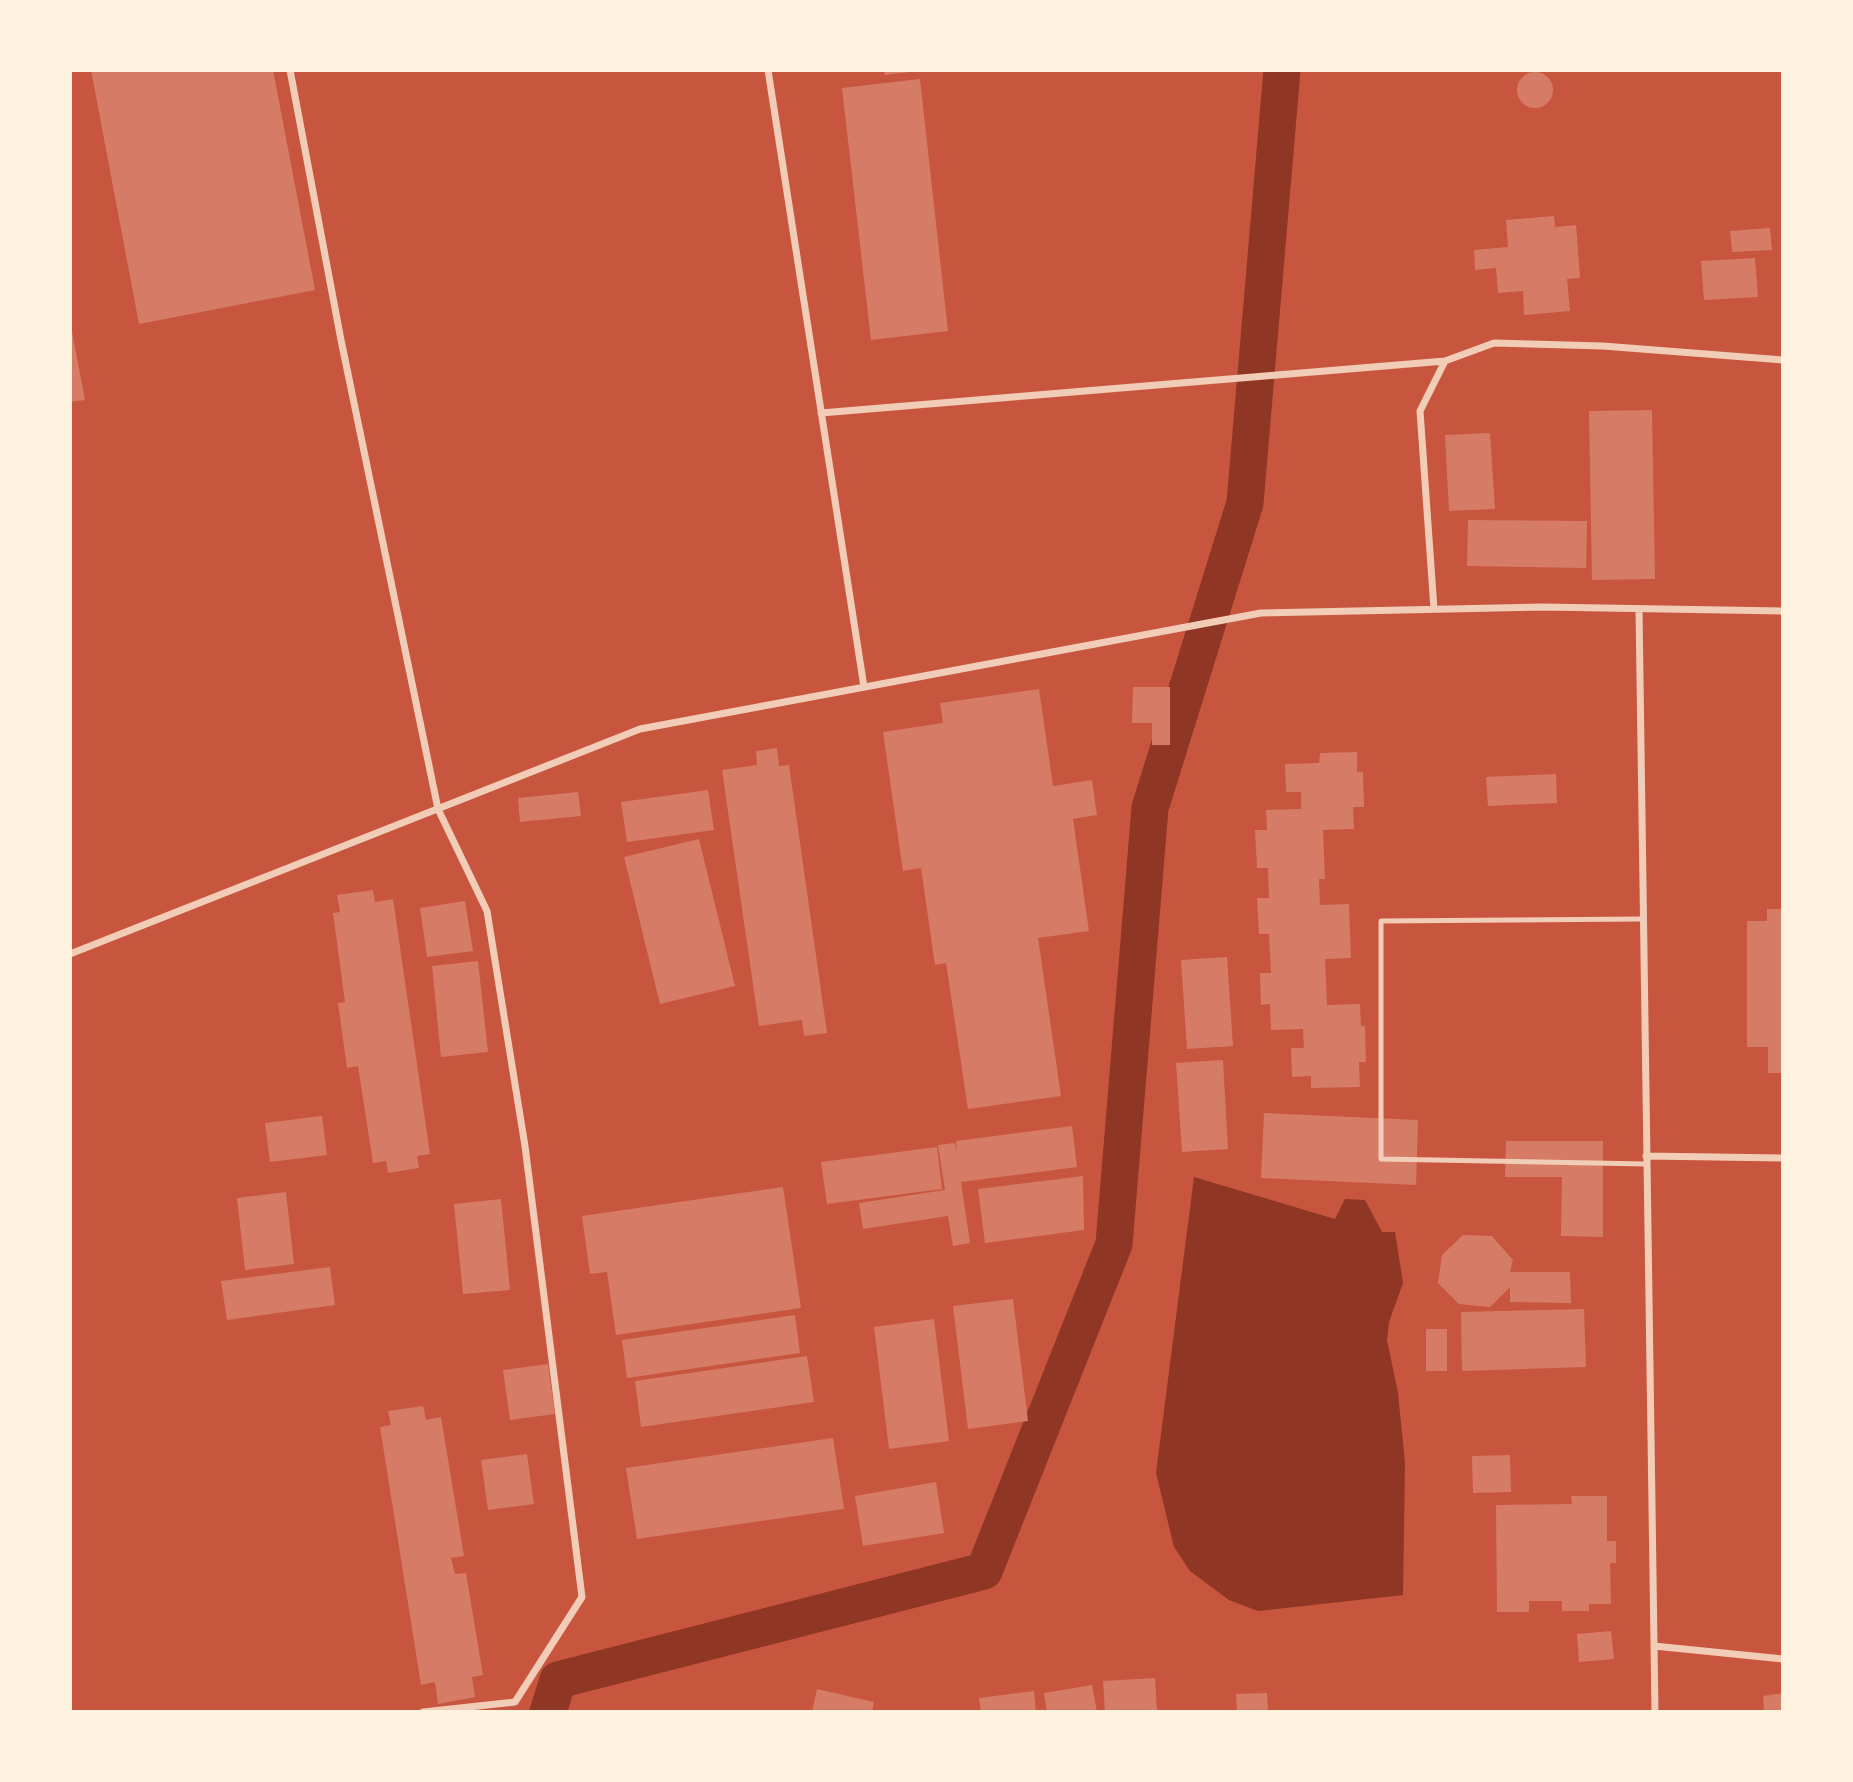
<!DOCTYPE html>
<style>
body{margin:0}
#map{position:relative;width:1853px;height:1782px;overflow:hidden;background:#c8553d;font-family:"Alegreya Sans",sans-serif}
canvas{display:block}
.frame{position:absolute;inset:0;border:72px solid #fff3e0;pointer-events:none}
</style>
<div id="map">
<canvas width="1853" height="1782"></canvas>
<div class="frame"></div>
</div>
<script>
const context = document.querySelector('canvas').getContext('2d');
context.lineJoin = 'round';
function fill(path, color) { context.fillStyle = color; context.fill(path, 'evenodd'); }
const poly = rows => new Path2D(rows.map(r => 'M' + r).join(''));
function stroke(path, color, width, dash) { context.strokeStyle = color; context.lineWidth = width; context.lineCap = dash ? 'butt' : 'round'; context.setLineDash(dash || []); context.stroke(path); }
const water = poly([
 [1194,1177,1335,1219,1345,1199,1365,1200,1382,1232,1395,1232,1403,1283,1389,1322,1387,1340,1398,1393,1405,1463,1403,1595,1258,1611,1229,1600,1190,1571,1174,1547,1156,1473]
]);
const canal = poly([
 [548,1712,558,1680,984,1571,1114,1244,1150,808,1245,503,1282,70]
]);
const building = poly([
 [91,70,273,70,315,290,139,324],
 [884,70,910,70,910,72,885,75],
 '1517 90a18 18 0 1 1 36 0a18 18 0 1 1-36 0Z',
 [920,79,948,331,871,340,842,88],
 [1554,216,1555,227,1576,225,1580,278,1567,279,1570,311,1524,315,1523,291,1498,293,1496,268,1475,270,1474,250,1508,247,1506,220],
 [1770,228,1772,250,1732,252,1730,231],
 [1755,258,1758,297,1704,300,1701,261],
 [70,321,85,400,70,402],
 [1652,410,1655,579,1592,580,1589,411],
 [1490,433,1495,509,1449,511,1445,435],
 [1468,520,1587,521,1586,568,1467,566],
 [1133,687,1170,687,1170,745,1152,745,1152,723,1132,723],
 [1039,689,1053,786,1092,780,1097,815,1073,819,1089,931,1038,938,1061,1096,968,1109,946,963,935,965,921,868,903,871,883,732,943,723,940,703],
 [777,748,779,766,789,765,827,1033,804,1036,802,1020,759,1026,722,770,757,765,756,751],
 [1357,752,1357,772,1363,772,1364,807,1353,807,1354,829,1323,830,1325,879,1319,879,1320,905,1349,904,1351,958,1325,959,1327,1005,1360,1004,1361,1026,1365,1026,1366,1062,1359,1062,1360,1087,1311,1088,1311,1076,1292,1077,1291,1048,1304,1048,1303,1029,1271,1030,1270,1004,1261,1005,1260,973,1271,973,1269,934,1259,934,1257,898,1269,898,1268,868,1257,868,1255,830,1267,830,1266,810,1301,809,1301,792,1286,792,1285,764,1319,763,1320,753],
 [1556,774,1557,803,1488,806,1486,777],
 [708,790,714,830,627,842,621,802],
 [578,792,581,816,520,822,518,798],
 [699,839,735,986,660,1004,624,857],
 [373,890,375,902,393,899,430,1154,417,1156,419,1168,388,1173,386,1161,373,1163,358,1066,347,1068,338,1003,345,1002,333,913,340,912,337,895],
 [465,901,473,951,427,957,420,908],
 [1767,909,1783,909,1783,1073,1768,1073,1768,1047,1747,1047,1747,921,1767,921],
 [1227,957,1233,1046,1187,1049,1181,960],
 [478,961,488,1052,441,1057,432,966],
 [1223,1060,1228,1149,1182,1152,1176,1063],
 [1264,1113,1418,1120,1416,1185,1261,1178],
 [322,1116,327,1155,270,1162,265,1123],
 [1072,1126,1077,1167,961,1182,970,1243,953,1246,948,1216,863,1229,859,1203,945,1190,938,1145,955,1143,957,1154,956,1141],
 [1506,1141,1603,1141,1603,1237,1561,1236,1562,1177,1505,1177],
 [937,1147,942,1189,827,1204,821,1162],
 [1083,1176,1084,1230,985,1243,978,1189],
 [783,1187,801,1308,616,1335,607,1272,590,1274,582,1216],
 [286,1192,294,1264,245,1270,237,1198],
 [501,1199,510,1290,463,1294,454,1204],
 [1463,1235,1492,1236,1513,1260,1510,1272,1570,1272,1571,1303,1510,1302,1510,1287,1490,1307,1459,1304,1438,1283,1442,1255],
 [330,1267,335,1305,227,1320,221,1281],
 [1013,1299,1028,1421,968,1429,953,1306],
 [1584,1309,1586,1367,1462,1371,1461,1312],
 [795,1315,800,1353,627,1378,622,1340],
 [934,1319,949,1441,889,1449,874,1327],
 [1426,1329,1447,1329,1447,1371,1426,1371],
 [807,1356,814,1402,641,1427,635,1381],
 [548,1364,555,1414,510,1420,503,1370],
 [423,1406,426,1420,441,1417,464,1556,451,1558,455,1574,466,1573,483,1675,472,1677,475,1697,438,1704,435,1682,421,1685,380,1427,391,1425,388,1411],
 [833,1438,844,1509,637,1539,626,1468],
 [527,1454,534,1504,488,1510,481,1460],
 [1510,1455,1511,1492,1473,1493,1472,1456],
 [936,1482,944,1533,863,1546,855,1496],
 [1571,1496,1607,1496,1607,1541,1616,1541,1616,1563,1610,1563,1611,1604,1589,1604,1589,1611,1562,1611,1562,1601,1529,1601,1529,1612,1497,1612,1496,1505,1572,1504],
 [1611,1631,1614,1659,1579,1662,1577,1634],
 [1155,1678,1157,1712,1105,1712,1103,1681],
 [1092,1685,1097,1712,1047,1712,1044,1693],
 [817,1689,874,1702,872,1712,812,1712],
 [1034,1691,1036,1712,981,1712,979,1698],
 [1267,1693,1268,1712,1237,1712,1236,1694],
 [1783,1693,1783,1712,1764,1712,1763,1696]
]);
const service = poly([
 [1643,919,1381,921,1381,1159,1646,1164]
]);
const minor = poly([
 [290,70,341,340,438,809,487,911,525,1146,582,1597,515,1702,423,1712],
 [768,70,864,687],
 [821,413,1445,361],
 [1434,609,1420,411,1445,361,1494,343,1603,346,1783,360],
 [1639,609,1655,1712],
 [70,954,640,729,1261,613,1543,607,1783,611],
 [1646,1156,1783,1158],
 [1654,1646,1783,1659]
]);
fill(water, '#8f3625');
stroke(canal, '#8f3625', 37);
fill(building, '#d67c66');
stroke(service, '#f1ccb7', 5);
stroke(minor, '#f1ccb7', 7);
</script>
